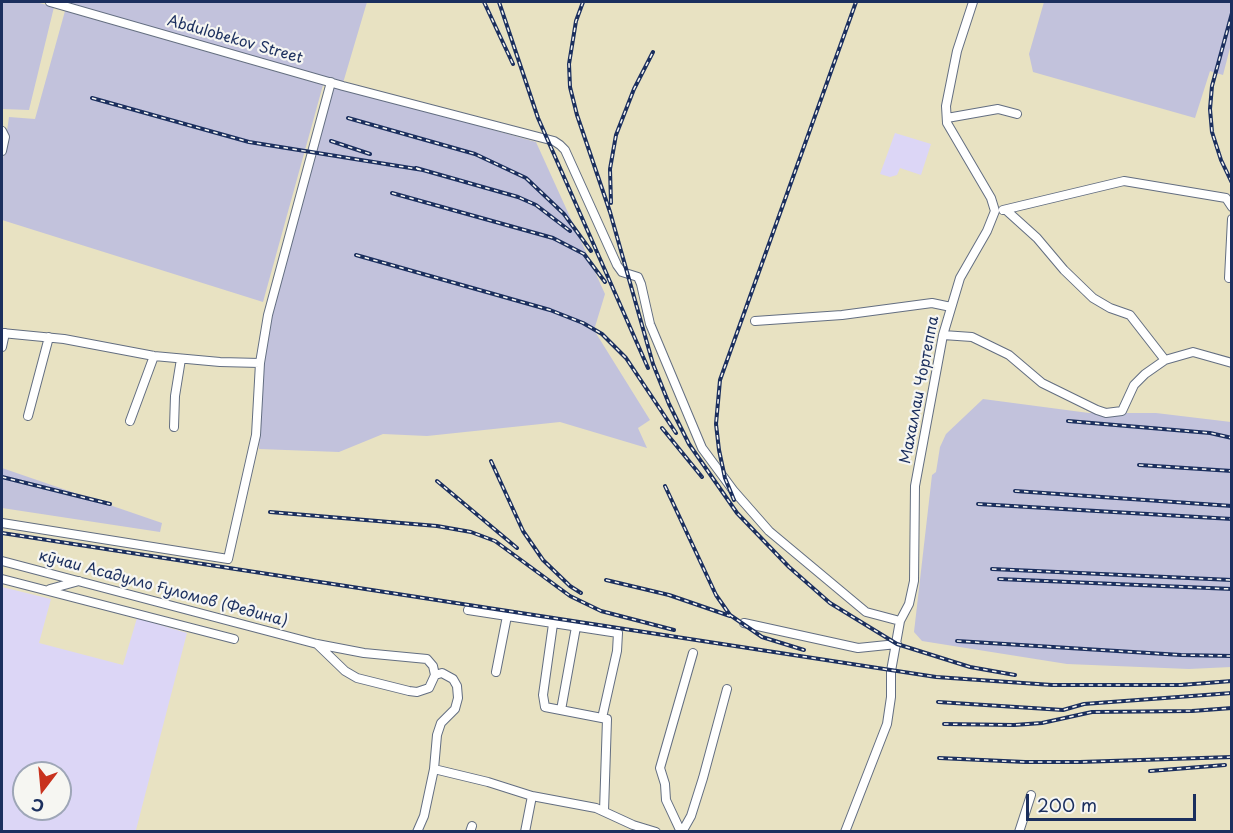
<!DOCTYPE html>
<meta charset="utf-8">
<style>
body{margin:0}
#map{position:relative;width:1233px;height:833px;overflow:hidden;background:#e8e2c2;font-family:"Playpen Sans",sans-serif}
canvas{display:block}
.frame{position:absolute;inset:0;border:3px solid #1b2f5e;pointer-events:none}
.north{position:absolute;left:12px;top:761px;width:60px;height:60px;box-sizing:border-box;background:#f6f6f2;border:2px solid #9ea6b7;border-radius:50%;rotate:196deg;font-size:16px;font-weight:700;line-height:24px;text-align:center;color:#1b2f5e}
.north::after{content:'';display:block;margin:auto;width:21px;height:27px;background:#c8321e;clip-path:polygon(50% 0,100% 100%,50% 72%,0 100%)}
.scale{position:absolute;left:1026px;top:794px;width:170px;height:27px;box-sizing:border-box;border:3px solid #1b2f5e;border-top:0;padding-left:8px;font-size:18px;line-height:21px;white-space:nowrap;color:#1b2f5e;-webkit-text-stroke:4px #f6f6f2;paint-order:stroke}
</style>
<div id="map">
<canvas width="1233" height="833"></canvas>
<div class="frame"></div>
<div class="north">С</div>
<div class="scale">200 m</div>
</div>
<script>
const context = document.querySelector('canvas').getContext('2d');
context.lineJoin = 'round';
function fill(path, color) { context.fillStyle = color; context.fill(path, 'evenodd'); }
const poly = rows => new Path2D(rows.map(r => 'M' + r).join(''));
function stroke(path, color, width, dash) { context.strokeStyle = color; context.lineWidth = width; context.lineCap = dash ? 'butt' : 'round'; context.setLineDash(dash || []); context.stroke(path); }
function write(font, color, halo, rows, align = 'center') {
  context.font = font + ' "Playpen Sans",sans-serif'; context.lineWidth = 4.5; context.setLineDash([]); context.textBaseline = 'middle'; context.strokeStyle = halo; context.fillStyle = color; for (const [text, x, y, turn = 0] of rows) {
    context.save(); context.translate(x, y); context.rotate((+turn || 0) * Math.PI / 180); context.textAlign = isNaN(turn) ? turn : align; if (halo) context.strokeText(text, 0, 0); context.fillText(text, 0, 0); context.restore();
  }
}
const built = poly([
 [895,133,931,144,921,175,900,168,897,175,890,177,880,174],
 [2,587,51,599,39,643,123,665,137,618,187,633,136,830,134,831,2,831],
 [24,773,60,773,60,809,24,809]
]);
const industrial = poly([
 [2,2,36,2,54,7,29,110,2,109],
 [65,2,367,2,343,83],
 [1044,2,1231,2,1231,44,1223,75,1210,71,1195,118,1033,72,1029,54],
 [65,11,323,85,263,302,2,220,2,166,9,117,35,119],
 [334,85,536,142,605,294,594,330,650,420,638,428,647,448,560,422,427,436,383,434,339,452,259,449,263,348],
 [983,399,1089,413,1156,413,1231,422,1231,667,1189,669,1067,664,922,641,914,632,932,475,936,472,940,447,946,434],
 [2,468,162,523,160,532,2,508]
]);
const minor = poly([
 [50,2,343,86,554,141,560,145,565,150,617,265,622,272,638,277,641,284,650,324,702,448,733,490,769,531,866,612,900,621,909,604,914,581,915,486,943,335,960,278,987,231,995,211,991,198,947,123,946,106,957,51,973,2],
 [947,118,998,109,1017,114],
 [2,131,5,137,2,151],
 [1003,210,1124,181,1226,198,1232,207],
 [1006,210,1037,238,1064,270,1093,298,1110,308,1130,315,1165,360,1193,352,1232,363],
 [1229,278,1232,219],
 [755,321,842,315,932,303,951,307],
 [2,333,64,339,154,356,220,362,260,363],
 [943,335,972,337,1009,355,1042,383,1097,410,1106,413,1122,411,1134,385,1145,374,1165,360],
 [2,347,5,333],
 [28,416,49,337],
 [130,421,154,356],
 [174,427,175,396,181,359],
 [2,523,228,559,256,435,260,363,268,315,331,82],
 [2,561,317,644],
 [2,579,234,639],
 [50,589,79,581],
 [468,610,618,633,617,651,602,718],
 [744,623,858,648,897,644],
 [553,624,543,695,545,707,607,719,604,811],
 [317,644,364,653,427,659,433,666,435,675,429,688,417,692,409,691,357,678,345,671,317,644],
 [496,672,507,616],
 [561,710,576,627],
 [434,769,488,782,532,796,596,808,633,825,656,832],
 [417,832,424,816,434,769,437,735,441,723,455,709,458,698,457,686,453,679,442,673,435,675],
 [470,832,472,826],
 [525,832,532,796],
 [681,832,666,800,665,784,660,768,693,653],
 [682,832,691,816,703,778,727,689],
 [845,832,887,724,891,697,891,671,900,621],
 [1019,832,1031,795]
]);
const rail = poly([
 [484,2,513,64],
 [499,2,538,118,648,368],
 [583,2,576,21,569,64,570,87,577,115,610,212,653,364,669,404,689,444,737,513,789,567,830,603,897,644,970,667,1015,675],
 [1232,13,1212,86,1210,109,1212,132,1221,160,1232,183],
 [92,98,249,142,423,170],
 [348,118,475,154,526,178,564,214,591,251],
 [331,141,370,154],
 [416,168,518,197,536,205,570,231],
 [392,193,553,238,584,254,605,282],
 [611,203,610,169,616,135,634,89,653,52],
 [356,255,550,310,583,323,602,334,626,358,676,433],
 [1068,421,1210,433,1232,438],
 [662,428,702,477],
 [491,461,523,531,543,560,570,586,581,593],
 [1139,465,1232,471],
 [2,477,110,504],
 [437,481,517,548],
 [665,486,716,595,730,615,762,637,804,650],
 [1015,491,1232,506],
 [734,500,725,478,719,450,716,424,720,380,856,2],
 [978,504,1232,519],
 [270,512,437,526,471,532,495,541,570,596,601,611,674,630],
 [2,533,936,677,1052,685,1181,685,1232,681],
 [992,569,1232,580],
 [999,579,1232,589],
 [606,580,669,595,730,616],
 [957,641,1181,655,1232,656],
 [938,702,1063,710,1084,704,1232,693],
 [944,724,1014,725,1042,723,1092,712,1192,711,1232,708],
 [939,758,1025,762,1080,762,1232,757],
 [1150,771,1225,765]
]);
const streetNames = [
 ["Abdulobekov Street",235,40,16],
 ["Махаллаи Чортеппа",920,390,-79],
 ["кӯчаи Асадулло Ғуломов (Федина)",163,589,15]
];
fill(built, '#dcd6f6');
fill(industrial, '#c2c2dc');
stroke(minor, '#636e81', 10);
stroke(minor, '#fff', 8);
stroke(rail, '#1b2f5e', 4);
stroke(rail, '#f6f6f2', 1.5, [4.5]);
write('15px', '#1b2f5e', '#f6f6f2', streetNames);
</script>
